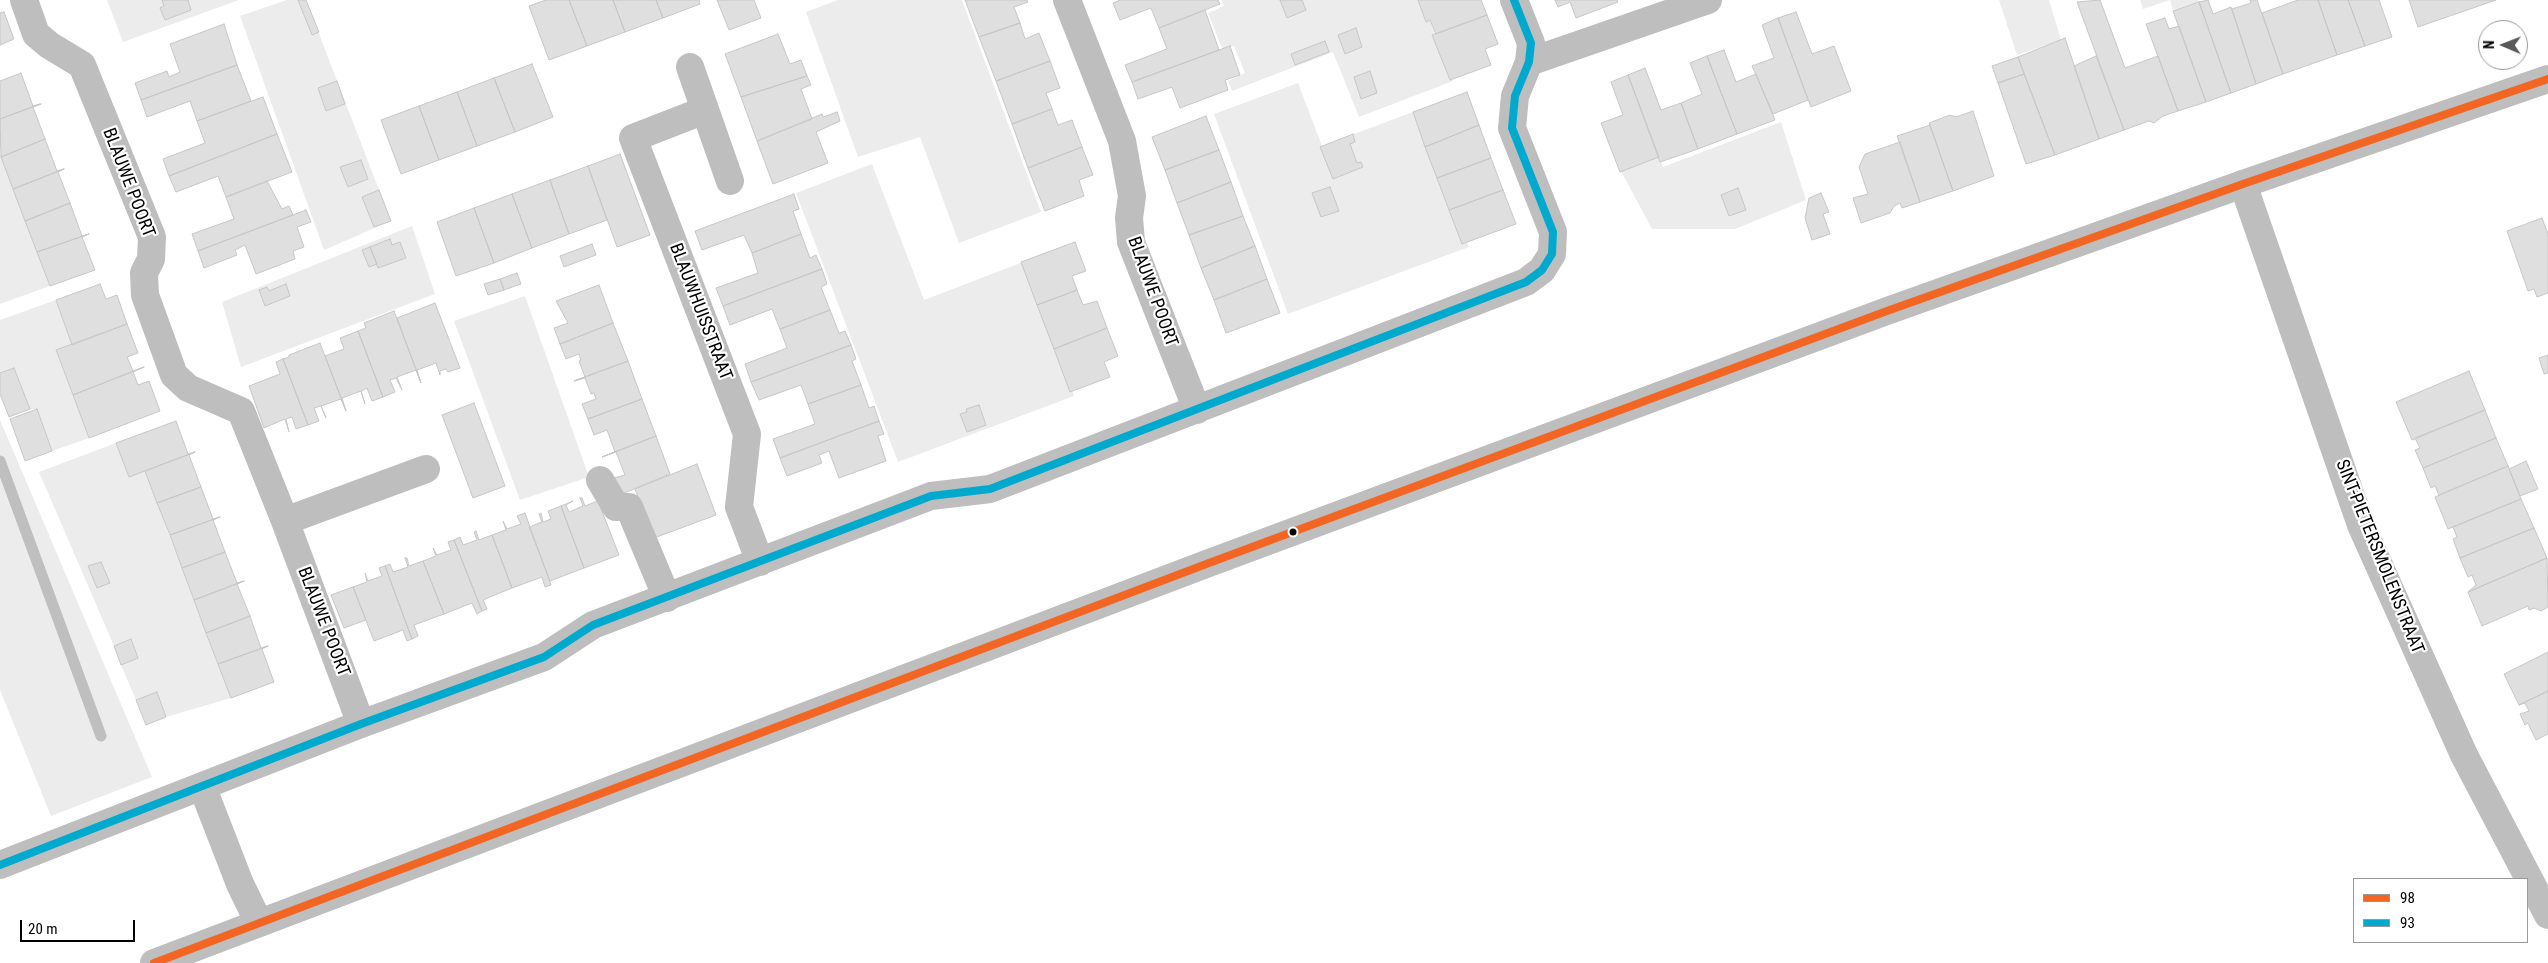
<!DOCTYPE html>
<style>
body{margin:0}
#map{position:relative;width:2548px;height:963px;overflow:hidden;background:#fff;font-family:"Roboto Condensed",sans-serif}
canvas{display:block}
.legend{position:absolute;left:2353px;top:878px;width:175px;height:65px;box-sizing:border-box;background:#fff;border:1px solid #999;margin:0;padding:6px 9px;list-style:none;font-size:15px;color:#000}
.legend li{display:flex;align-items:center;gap:10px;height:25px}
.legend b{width:25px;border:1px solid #999}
.north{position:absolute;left:2478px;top:20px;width:50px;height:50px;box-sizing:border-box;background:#fff;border:1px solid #999;border-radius:50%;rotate:271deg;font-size:14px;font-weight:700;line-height:20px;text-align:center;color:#000}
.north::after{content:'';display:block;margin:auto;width:18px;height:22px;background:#595959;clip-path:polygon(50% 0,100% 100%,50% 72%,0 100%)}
.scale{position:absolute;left:20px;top:920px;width:115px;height:22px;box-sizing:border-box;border:2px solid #000;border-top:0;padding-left:6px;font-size:15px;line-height:18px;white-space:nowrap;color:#000;-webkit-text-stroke:4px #fff;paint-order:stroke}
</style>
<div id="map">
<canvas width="2548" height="963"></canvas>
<ul class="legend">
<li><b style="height:6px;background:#f26522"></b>98</li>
<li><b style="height:6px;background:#00a9ce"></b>93</li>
</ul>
<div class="north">N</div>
<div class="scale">20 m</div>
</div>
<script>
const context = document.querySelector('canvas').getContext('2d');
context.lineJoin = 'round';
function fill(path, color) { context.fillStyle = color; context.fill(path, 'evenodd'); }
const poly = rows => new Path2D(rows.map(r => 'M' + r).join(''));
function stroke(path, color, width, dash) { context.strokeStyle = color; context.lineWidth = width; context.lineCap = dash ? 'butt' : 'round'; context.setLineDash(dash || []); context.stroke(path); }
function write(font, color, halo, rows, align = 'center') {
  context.font = font + ' "Roboto Condensed",sans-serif'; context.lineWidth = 4.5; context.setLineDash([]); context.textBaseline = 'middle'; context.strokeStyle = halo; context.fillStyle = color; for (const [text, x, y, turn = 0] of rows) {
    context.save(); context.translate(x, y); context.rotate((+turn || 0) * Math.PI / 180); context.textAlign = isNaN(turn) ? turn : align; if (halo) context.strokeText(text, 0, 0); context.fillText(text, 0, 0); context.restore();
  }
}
const green = poly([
 [107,0,239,0,123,42],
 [287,0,306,0,391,221,324,250,240,16],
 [838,0,962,0,1041,212,959,243,920,137,858,157,806,12],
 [1221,0,1422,0,1453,81,1359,117,1333,52,1232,91,1228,81,1245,73,1234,46,1223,51,1208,13,1224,6],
 [1999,0,2049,0,2061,40,2017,55],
 [2140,0,2198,0,2199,2,2173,10,2170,0,2143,9],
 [1298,83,1322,146,1418,110,1469,247,1288,314,1214,114],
 [1781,122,1806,200,1735,229,1652,229,1621,171,1659,156,1663,167],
 [0,153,50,286,0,304],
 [872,164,924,300,1023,262,1074,396,898,462,796,193],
 [412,226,435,294,241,367,222,302],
 [525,296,589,477,520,500,454,321],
 [56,300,72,345,56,351,89,438,52,451,37,409,30,409,14,368,0,373,0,320],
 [0,420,152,777,51,816,0,690],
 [116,443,129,477,145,471,231,698,166,717,157,692,136,700,121,665,138,658,131,640,114,646,39,472]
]);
const stream = poly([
 [0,461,101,736]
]);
const building = poly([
 [162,0,188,0,191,10,165,20,160,8,164,6,162,0],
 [298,0,306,0,319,32,312,35,298,0],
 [546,0,569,0,587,46,549,60,529,6,546,0],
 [569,0,613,0,625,32,587,46,569,0],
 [613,0,656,0,663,18,625,32,613,0],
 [656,0,699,0,700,4,663,18,656,0],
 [717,0,754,0,761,18,729,30,717,0],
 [965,0,1027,0,1028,2,1014,7,1020,23,979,37,965,0],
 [1120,0,1218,0,1220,4,1159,28,1151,8,1120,20,1113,3,1120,0],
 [1280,0,1302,0,1306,10,1287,18,1280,0],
 [1418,0,1481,0,1487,15,1436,34,1430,20,1426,22,1418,0],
 [1555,0,1617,0,1618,2,1576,18,1570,2,1558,7,1555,0],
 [2100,0,2125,68,2158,56,2178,111,2163,116,2154,123,2149,121,2124,130,2077,2,2100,0],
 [2208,0,2213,14,2231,7,2256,84,2231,93,2199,2,2208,0],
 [2250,0,2257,0,2283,74,2256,84,2232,9,2251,3,2250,0],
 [2298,0,2318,0,2337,55,2283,74,2262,13,2298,0],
 [2318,0,2348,0,2365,46,2337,55,2318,0],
 [2348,0,2379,0,2392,37,2365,46,2348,0],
 [2409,0,2496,0,2418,27,2409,0],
 [2199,2,2231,93,2206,102,2173,11,2199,2],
 [1205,10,1219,50,1132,82,1125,65,1167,49,1159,28,1205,10],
 [4,12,14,39,0,45,0,13,4,12],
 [1796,12,1812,54,1834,46,1851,91,1811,107,1778,18,1796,12],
 [1487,15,1498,44,1485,49,1491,65,1450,80,1432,35,1487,15],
 [1778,18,1808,100,1773,114,1752,66,1774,58,1762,25,1778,18],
 [2165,18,2169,29,2179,26,2206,102,2178,111,2146,24,2165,18],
 [1020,23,1025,39,1039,33,1050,61,996,81,979,37,1020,23],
 [224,24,237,65,141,100,135,83,167,71,169,77,180,72,170,44,224,24],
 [1356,28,1362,47,1345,54,1338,35,1356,28],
 [778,34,790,64,801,60,807,76,741,97,725,54,778,34],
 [2065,38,2099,139,2055,155,2018,57,2065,38],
 [1325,41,1329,52,1295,65,1291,54,1325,41],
 [1230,46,1240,75,1225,80,1228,90,1180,108,1172,87,1138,99,1132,82,1230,46],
 [1724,50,1736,82,1756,74,1775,120,1737,134,1707,56,1724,50],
 [1707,56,1737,134,1698,149,1681,103,1702,94,1690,63,1707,56],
 [2096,56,2124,130,2099,139,2074,66,2096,56],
 [2018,57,2024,74,1998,83,1992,66,2018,57],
 [1050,61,1060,88,1046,93,1052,109,1012,124,996,81,1050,61],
 [532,64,553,117,515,132,494,78,532,64],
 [237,65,251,101,197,121,190,101,147,117,141,100,237,65],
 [1645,68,1661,110,1681,103,1698,149,1660,162,1628,75,1645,68],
 [1370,71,1377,93,1361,99,1354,77,1370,71],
 [21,73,33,106,40,104,0,119,0,81,21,73],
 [2024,74,2055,155,2026,164,1998,83,2024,74],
 [1628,75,1659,157,1620,172,1601,123,1623,115,1611,82,1628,75],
 [807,76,811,85,801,89,812,119,757,141,741,97,807,76],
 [494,78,515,132,477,146,457,92,494,78],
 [337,81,345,104,326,111,318,88,337,81],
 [457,92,477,146,439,160,419,106,457,92],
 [1467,92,1479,125,1425,147,1413,112,1467,92],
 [263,97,277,134,169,176,163,159,205,143,197,121,263,97],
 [41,104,33,107,45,139,1,157,0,119,41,104],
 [419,106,439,160,401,174,381,120,419,106],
 [1052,109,1058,125,1072,120,1082,147,1028,168,1012,124,1052,109],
 [1973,111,1994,176,1953,191,1929,123,1950,115,1956,117,1973,111],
 [837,112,840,121,816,132,828,163,773,184,757,141,822,114,823,117,837,112],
 [1206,116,1219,150,1165,170,1152,137,1206,116],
 [1479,125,1491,158,1437,178,1425,147,1479,125],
 [1930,125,1953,191,1920,202,1897,136,1930,125],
 [277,134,292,172,226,197,218,176,176,192,169,176,277,134],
 [1353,134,1355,142,1350,144,1357,163,1361,162,1363,167,1333,179,1320,147,1353,134],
 [45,139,57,171,64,169,13,189,1,157,45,139],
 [1900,142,1920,202,1902,208,1900,203,1894,206,1890,213,1861,223,1853,198,1868,194,1859,167,1865,154,1900,142],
 [1082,147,1093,175,1079,180,1084,196,1045,211,1028,168,1082,147],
 [1219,150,1231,182,1177,203,1165,170,1219,150],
 [620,154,650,235,617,247,588,166,620,154],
 [1491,158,1503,190,1449,210,1437,178,1491,158],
 [361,160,368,179,348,187,340,167,361,160],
 [588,166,607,220,569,234,550,180,588,166],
 [64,169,58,172,70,203,25,221,13,189,64,169],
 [550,180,569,234,532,248,512,194,550,180],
 [267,181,282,209,289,206,293,215,198,251,192,234,234,219,226,197,267,181],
 [1231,182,1243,216,1189,235,1177,203,1231,182],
 [1330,187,1339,211,1321,217,1312,193,1330,187],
 [1738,188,1746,210,1729,216,1721,195,1738,188],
 [379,190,391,221,374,227,362,197,379,190],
 [1503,190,1516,224,1462,244,1449,210,1503,190],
 [1821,193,1829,212,1823,214,1830,234,1812,240,1805,218,1809,198,1821,193],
 [512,194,532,248,494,263,474,208,512,194],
 [794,194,799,209,793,211,801,234,752,253,744,235,702,250,695,231,794,194],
 [70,203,82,236,89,234,37,252,25,221,70,203],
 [474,208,494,263,456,276,437,222,474,208],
 [306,210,311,222,297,227,304,247,293,251,295,259,256,274,245,245,235,250,237,255,204,268,198,251,306,210],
 [1243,216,1255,246,1201,268,1189,235,1243,216],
 [2542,218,2548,234,2548,293,2537,297,2534,289,2528,291,2507,231,2542,218],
 [89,234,82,237,95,270,50,286,37,252,89,234],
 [801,234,810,258,816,255,822,269,723,306,716,288,758,273,752,253,801,234],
 [390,239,392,245,400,242,406,258,378,268,370,247,390,239],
 [1075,242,1086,271,1072,276,1077,290,1037,305,1021,262,1075,242],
 [592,244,596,255,564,267,560,256,592,244],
 [1255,246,1267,279,1214,300,1201,268,1255,246],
 [370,247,377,264,369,267,362,250,370,247],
 [822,269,827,284,821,287,830,310,780,329,772,309,730,325,723,306,822,269],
 [517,273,521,284,504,290,500,279,517,273],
 [500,279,504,290,488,295,484,284,500,279],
 [1267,279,1280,313,1226,333,1214,300,1267,279],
 [100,284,106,299,117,295,127,324,72,345,56,300,100,284],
 [286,284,290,296,265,306,259,290,267,287,269,291,286,284],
 [599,285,613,323,560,344,554,328,568,323,556,301,599,285],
 [1077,290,1083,305,1097,301,1107,328,1054,349,1037,305,1077,290],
 [435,303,460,368,448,372,446,369,440,371,440,375,436,363,417,370,421,383,397,318,435,303],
 [830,310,839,333,845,331,851,345,751,382,745,364,787,348,780,329,830,310],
 [394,311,421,383,416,370,397,377,402,390,396,378,390,380,395,392,383,397,358,331,366,328,364,323,394,311],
 [613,323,628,361,574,381,585,377,579,361,581,360,579,354,566,359,560,344,613,323],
 [127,324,138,353,127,357,133,371,144,367,73,395,56,350,127,324],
 [1107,328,1118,356,1104,362,1110,377,1070,392,1054,349,1107,328],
 [358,331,383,397,372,401,367,388,361,391,365,404,361,391,342,398,346,411,325,356,344,349,340,338,358,331],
 [320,343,346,411,341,399,321,406,326,418,321,406,314,408,319,421,308,425,283,359,289,357,289,355,320,343],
 [851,345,856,359,852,361,861,385,808,404,801,385,759,400,751,382,851,345],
 [2548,355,2548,373,2544,374,2539,358,2548,355],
 [283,359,308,425,296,429,292,417,286,419,289,432,285,419,264,428,249,386,280,374,276,362,283,359],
 [628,361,642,399,588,419,582,404,596,399,594,393,591,394,585,378,574,381,628,361],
 [144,367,133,372,138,385,149,381,160,411,89,438,73,395,144,367],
 [14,368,30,409,9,417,0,394,0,373,14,368],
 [2469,371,2485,410,2412,440,2396,402,2469,371],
 [861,385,869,408,874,406,879,421,780,458,773,439,815,424,808,404,861,385],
 [642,399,656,436,602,457,615,452,607,430,594,435,588,419,642,399],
 [474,403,505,486,473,498,442,415,474,403],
 [979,405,986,425,967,432,960,414,967,412,966,409,979,405],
 [37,409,52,451,25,461,10,419,37,409],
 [2485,410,2496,438,2423,468,2415,450,2420,448,2415,438,2485,410],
 [176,421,188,454,195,452,129,477,116,443,176,421],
 [879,421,884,434,878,436,886,461,839,478,829,451,819,455,822,463,787,476,780,458,879,421],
 [656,436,670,474,617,496,610,479,625,475,616,452,602,457,656,436],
 [2496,438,2508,466,2439,495,2435,486,2431,488,2423,468,2496,438],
 [195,452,189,455,201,487,157,503,145,471,195,452],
 [2526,461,2538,489,2520,496,2509,469,2526,461],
 [697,464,716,515,654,538,635,489,697,464],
 [2508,466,2521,499,2448,529,2435,497,2508,466],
 [201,487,213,519,220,517,170,535,157,503,201,487],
 [580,498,582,498,585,506,598,501,619,555,584,568,561,506,573,501,566,505,569,512,583,506,580,498],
 [2521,499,2534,528,2460,558,2453,539,2457,537,2453,527,2521,499],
 [561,506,584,568,550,581,529,527,542,522,539,514,541,513,543,522,551,519,548,511,561,506],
 [525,513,551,585,545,587,542,577,512,588,492,535,506,530,503,521,507,529,521,524,517,516,525,513],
 [220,517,213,520,225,552,182,568,170,535,220,517],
 [2534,528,2547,558,2468,592,2476,585,2472,575,2468,577,2460,558,2534,528],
 [476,531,479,540,492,535,512,588,483,600,487,609,482,611,454,540,460,537,463,545,477,540,474,532,476,531],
 [454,540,482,611,477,614,472,603,444,614,423,561,436,556,433,548,437,555,451,550,448,542,454,540],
 [225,552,237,583,244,581,194,600,182,568,225,552],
 [405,558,407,558,409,566,423,561,444,614,414,625,418,636,412,639,385,566,390,564,393,572,408,567,405,558],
 [2547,558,2548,607,2541,611,2534,608,2529,610,2528,606,2482,626,2468,592,2547,558],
 [101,562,110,583,97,588,88,566,101,562],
 [385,566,412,639,407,641,403,630,374,641,353,587,367,582,365,573,368,581,382,576,379,568,385,566],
 [244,581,237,584,250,616,206,633,194,600,244,581],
 [353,587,366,620,344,628,331,595,353,587],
 [250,616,261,648,268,646,218,664,206,633,250,616],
 [131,639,138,658,121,665,114,646,131,639],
 [268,646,262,649,274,682,231,698,218,664,268,646],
 [2548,652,2548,691,2519,705,2504,674,2548,652],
 [2548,691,2548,734,2536,740,2528,723,2525,725,2520,714,2529,711,2525,703,2519,705,2548,691],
 [157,692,166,717,146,725,136,700,157,692]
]);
const minor = poly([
 [24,0,36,34,49,45,82,65,152,237,151,259,144,273,145,295,174,375,188,388,241,411,285,521,361,724],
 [1067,0,1122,141,1132,196,1129,218,1131,242,1197,410],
 [1529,62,1708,0],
 [690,67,730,181],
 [705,110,633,138,747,434,739,507,760,562],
 [2243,184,2361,525,2464,755,2548,915],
 [600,480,616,507,629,507,667,598],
 [285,521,426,469],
 [202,786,240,884,259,923],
 [0,865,361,724,544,657,593,625,931,496,990,489,1526,282,1542,270,1552,254,1553,232,1512,128,1515,96,1529,62,1531,43,1514,0]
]);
const major = poly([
 [154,963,1209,563,1887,311,2243,184,2548,79]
]);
const bus1 = poly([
 [154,963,1209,563,1887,311,2243,184,2548,79]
]);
const bus2 = poly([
 [0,865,361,724,544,657,593,625,931,496,990,489,1526,282,1542,270,1552,254,1553,232,1512,128,1515,96,1529,62,1531,43,1514,0]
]);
const markers = [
 [1293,532,4.5,"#000"]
];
const streetNames = [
 ["BLAUWE POORT",128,183,69],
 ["BLAUWE POORT",1152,292,70],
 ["BLAUWHUISSTRAAT",700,312,69],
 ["SINT-PIETERSMOLENSTRAAT",2379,557,68],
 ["BLAUWE POORT",323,622,69]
];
fill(green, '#ececec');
stroke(stream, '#bfbfbf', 11);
fill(building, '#dfdfdf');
stroke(building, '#c7c7c7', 1);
stroke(minor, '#bebebe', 28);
stroke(major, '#bebebe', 28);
stroke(bus1, '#f26522', 8);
stroke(bus2, '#00a9ce', 8);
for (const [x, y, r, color] of markers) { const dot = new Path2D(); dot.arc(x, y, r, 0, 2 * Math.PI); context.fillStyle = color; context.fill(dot); stroke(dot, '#fff', 2); }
write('18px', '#000', '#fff', streetNames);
</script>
